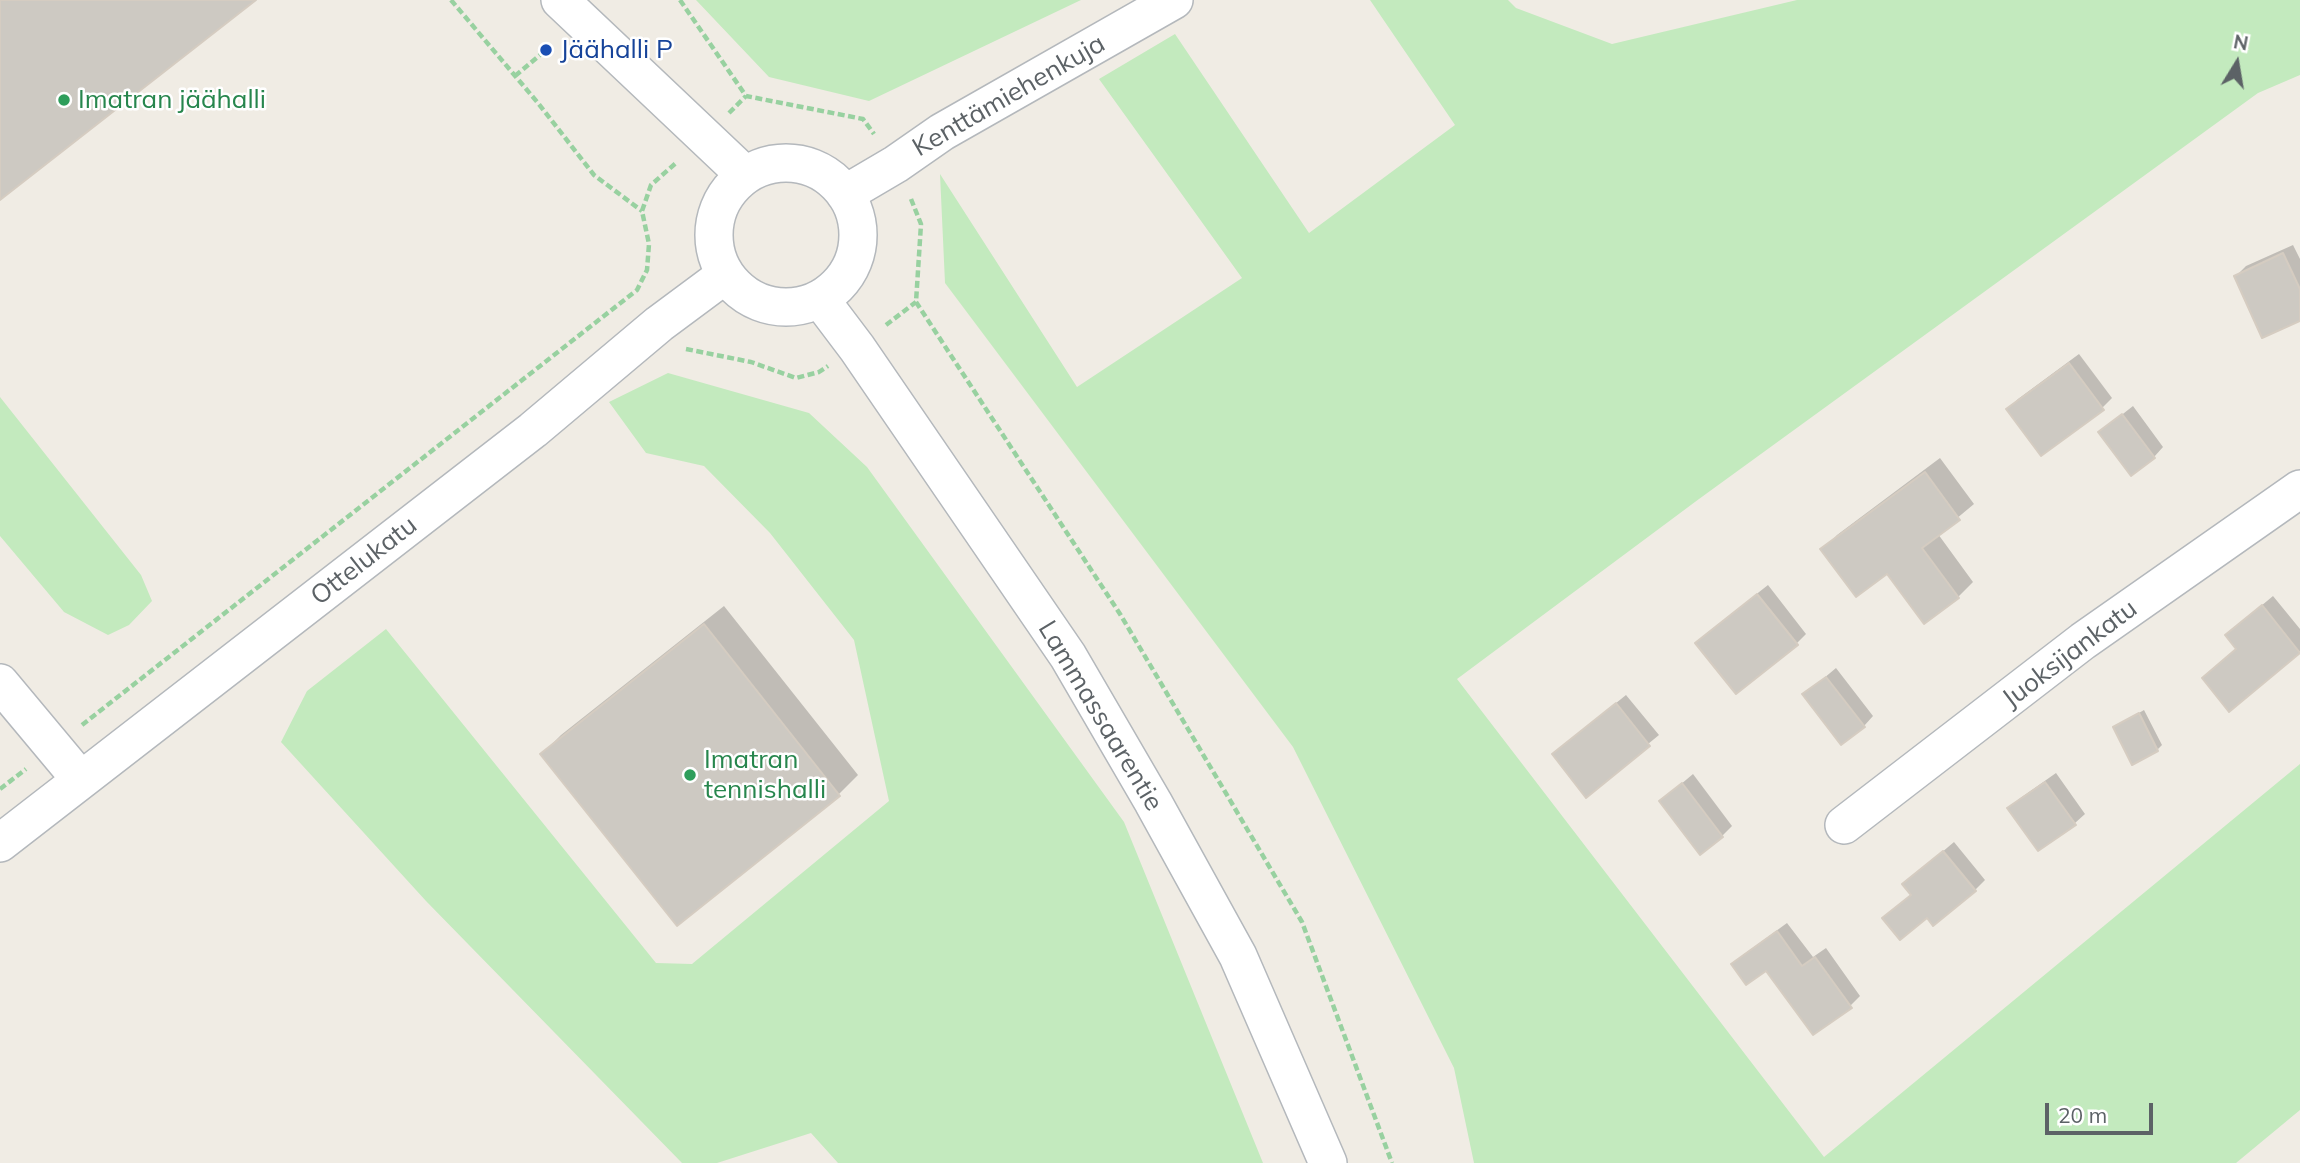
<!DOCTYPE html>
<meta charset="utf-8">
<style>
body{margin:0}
#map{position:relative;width:2300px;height:1163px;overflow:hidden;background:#f0ece4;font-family:Mulish,sans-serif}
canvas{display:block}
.north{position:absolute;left:2202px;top:28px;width:70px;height:70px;-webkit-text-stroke:5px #fff;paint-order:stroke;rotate:11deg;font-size:19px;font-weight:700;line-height:28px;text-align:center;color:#5c6266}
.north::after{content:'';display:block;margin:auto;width:24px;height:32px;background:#5c6266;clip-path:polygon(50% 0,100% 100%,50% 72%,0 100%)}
.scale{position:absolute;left:2045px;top:1103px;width:108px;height:32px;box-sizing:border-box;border:4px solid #5c6266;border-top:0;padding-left:9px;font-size:21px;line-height:24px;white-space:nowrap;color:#5c6266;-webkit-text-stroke:5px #fff;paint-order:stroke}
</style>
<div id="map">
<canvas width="2300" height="1163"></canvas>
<div class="north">N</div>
<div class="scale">20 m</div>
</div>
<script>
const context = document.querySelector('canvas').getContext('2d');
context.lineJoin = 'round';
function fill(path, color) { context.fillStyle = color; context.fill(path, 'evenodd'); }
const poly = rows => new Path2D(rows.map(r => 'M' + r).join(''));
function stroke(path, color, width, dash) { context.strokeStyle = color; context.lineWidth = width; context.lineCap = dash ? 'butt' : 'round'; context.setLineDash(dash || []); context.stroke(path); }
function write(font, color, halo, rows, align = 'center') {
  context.font = font + ' Mulish,sans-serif'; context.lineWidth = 5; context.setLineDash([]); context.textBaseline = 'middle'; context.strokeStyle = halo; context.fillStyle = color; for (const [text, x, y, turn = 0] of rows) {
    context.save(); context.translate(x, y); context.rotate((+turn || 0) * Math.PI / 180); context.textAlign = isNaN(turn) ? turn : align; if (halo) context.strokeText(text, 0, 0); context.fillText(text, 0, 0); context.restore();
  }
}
const green = poly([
 [696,0,1081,0,869,101,769,77],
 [1370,0,1508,0,1516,8,1612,44,1797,0,2300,0,2300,75,2258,93,1699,499,1457,679,1824,1157,2300,764,2300,1110,2236,1163,1474,1163,1454,1068,1293,747,945,283,940,174,1077,387,1242,278,1099,79,1175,34,1309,233,1455,125],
 [668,373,809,413,867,467,1124,822,1263,1163,838,1163,811,1133,717,1163,682,1163,426,901,281,742,307,691,386,629,656,963,692,964,889,801,854,640,770,533,704,466,646,453,609,402],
 [0,397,141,575,152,601,129,625,108,635,64,612,0,536]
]);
const shadow = poly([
 [2293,245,2300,259,2300,319,2236,276,2246,266],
 [2079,354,2112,398,2102,408,2008,409,2018,399],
 [2133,406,2163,447,2154,457,2100,432],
 [1940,458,1974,504,1938,534,1973,582,1958,597,1925,622,1888,572,1823,550,1837,535],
 [1768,585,1806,634,1796,644,1707,633],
 [2273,596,2300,629,2300,651,2230,709,2238,648,2237,626],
 [724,606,858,775,839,794,677,923,542,754,561,735],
 [1836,668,1873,716,1864,726,1805,694],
 [1626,695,1659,735,1586,795,1564,745],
 [2144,710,2162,745,2157,750,2115,727],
 [2056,773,2085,814,2075,823,2039,849,2010,809,2019,799],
 [1693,774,1732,826,1722,836,1661,801],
 [1954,842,1985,880,1975,890,1913,894,1915,875],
 [1787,923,1813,957,1826,948,1860,996,1850,1006,1766,969,1733,964,1743,955]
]);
const building = poly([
 [0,0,256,0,0,200,0,0],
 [2283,253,2300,289,2300,321,2262,338,2234,276,2283,253],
 [2069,363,2104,410,2041,456,2006,409,2069,363],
 [2122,414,2155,458,2131,476,2098,432,2122,414],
 [1925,472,1960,520,1922,548,1959,598,1924,624,1887,574,1856,597,1820,549,1925,472],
 [1757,594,1798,645,1736,694,1695,643,1757,594],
 [2262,605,2300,653,2229,712,2202,678,2236,649,2225,635,2262,605],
 [704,624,840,796,677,926,540,754,704,624],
 [1826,677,1865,727,1841,745,1802,694,1826,677],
 [1616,703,1650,746,1586,798,1552,754,1616,703],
 [2139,713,2158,751,2132,765,2113,727,2139,713],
 [2045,782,2076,825,2038,851,2007,808,2045,782],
 [1682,783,1723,837,1700,855,1659,801,1682,783],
 [1943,851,1976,891,1933,926,1927,918,1900,940,1882,918,1911,895,1902,884,1943,851],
 [1777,931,1802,966,1815,957,1852,1008,1813,1035,1766,971,1746,985,1731,964,1777,931]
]);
const path = poly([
 [451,0,538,103,594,175,642,211],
 [680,0,746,96,863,119,874,134],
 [515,76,546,50],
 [729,113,746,96],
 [911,199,921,224,916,302,1120,614,1302,922,1392,1163],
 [886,325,916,302],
 [686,349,751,362,796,378,819,372,828,366],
 [82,725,637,290,647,270,649,244,642,211,651,185,677,162],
 [0,789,26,769]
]);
const minor = poly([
 [560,0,745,175],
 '714 235a72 72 0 1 1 144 0a72 72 0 1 1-144 0Z',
 [845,194,896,164,942,132,1174,0],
 [820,299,857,348,1068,656,1153,802,1238,956,1328,1163],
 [0,683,81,780],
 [1844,825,2083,641,2300,489],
 [0,843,533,430,659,324,725,275]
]);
const markers = [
 [546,50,7,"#1a4fb4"],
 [64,100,7,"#2e9e5b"],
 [690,775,7,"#2e9e5b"]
];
const transitNames = [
 ["Jäähalli P",560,50]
];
const streetNames = [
 ["Kenttämiehenkuja",1009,96,-30],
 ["Ottelukatu",364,561,-38],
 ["Juoksijankatu",2070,654,-37],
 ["Lammassaarentie",1100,716,59]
];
const leisureNames = [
 ["Imatran jäähalli",78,100],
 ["Imatran",704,760],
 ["tennishalli",704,790]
];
fill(green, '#c3eabe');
fill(shadow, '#0003');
fill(building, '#cdc9c2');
stroke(building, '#d5ccc1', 2);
stroke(minor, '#b4b8bc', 40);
stroke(path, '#98d1a0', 4.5, [7, 3.5]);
stroke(minor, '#fff', 37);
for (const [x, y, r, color] of markers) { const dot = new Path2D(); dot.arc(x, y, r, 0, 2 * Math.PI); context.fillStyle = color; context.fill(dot); stroke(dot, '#fff', 2.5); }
write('26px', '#164399', '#fff', transitNames, 'left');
write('26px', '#5c6266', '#fff', streetNames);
write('26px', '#27864d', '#fff', leisureNames, 'left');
</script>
